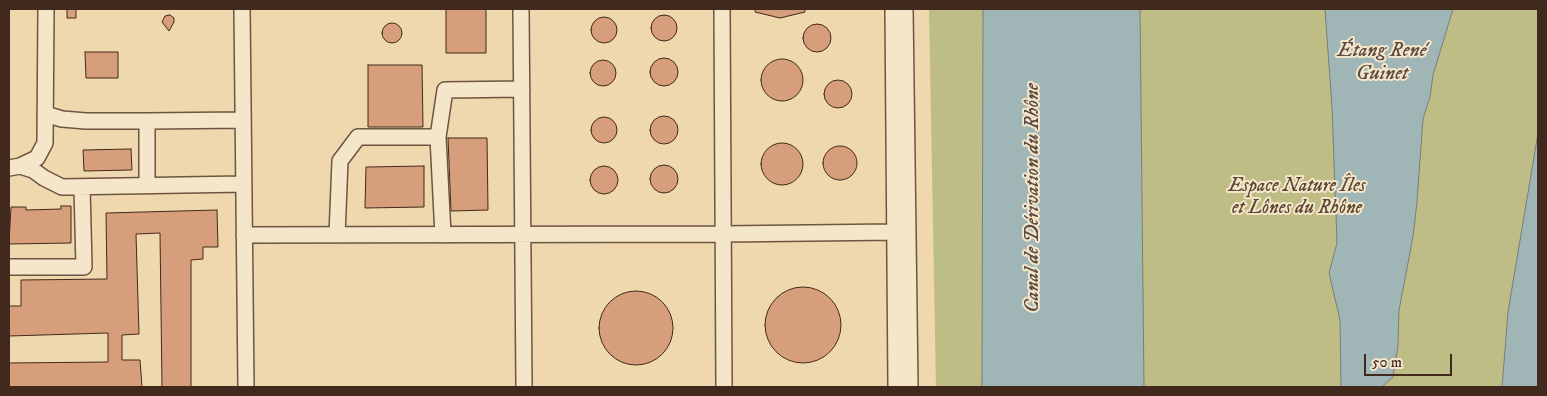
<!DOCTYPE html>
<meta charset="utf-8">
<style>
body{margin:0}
#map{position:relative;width:1547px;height:396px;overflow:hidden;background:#efd8ad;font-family:"IM FELL DW Pica",serif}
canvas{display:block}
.frame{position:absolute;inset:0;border:10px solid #42291d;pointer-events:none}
.scale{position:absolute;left:1364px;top:354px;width:88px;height:22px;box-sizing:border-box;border:2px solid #42291d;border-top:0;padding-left:6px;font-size:15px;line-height:18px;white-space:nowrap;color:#42291d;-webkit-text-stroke:4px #f5e6ca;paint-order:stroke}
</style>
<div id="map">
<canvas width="1547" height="396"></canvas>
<div class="frame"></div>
<div class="scale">50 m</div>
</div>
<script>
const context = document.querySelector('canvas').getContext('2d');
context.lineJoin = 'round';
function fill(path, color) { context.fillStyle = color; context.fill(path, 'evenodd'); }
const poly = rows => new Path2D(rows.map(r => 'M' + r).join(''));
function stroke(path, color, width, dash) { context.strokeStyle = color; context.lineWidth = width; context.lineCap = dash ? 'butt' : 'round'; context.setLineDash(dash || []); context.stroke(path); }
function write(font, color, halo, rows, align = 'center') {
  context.font = font + ' "IM FELL DW Pica",serif'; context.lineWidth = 4; context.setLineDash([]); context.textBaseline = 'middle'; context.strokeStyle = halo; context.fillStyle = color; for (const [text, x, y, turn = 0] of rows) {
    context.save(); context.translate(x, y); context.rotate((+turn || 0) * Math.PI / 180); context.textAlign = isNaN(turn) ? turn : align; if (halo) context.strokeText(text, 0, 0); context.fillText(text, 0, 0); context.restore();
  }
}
const green = poly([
 [929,9,983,9,982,387,936,387],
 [1054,9,1538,9,1538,387,1057,387]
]);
const water = poly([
 [983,9,1140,9,1144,387,982,387,983,9],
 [1325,9,1453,9,1433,75,1430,97,1423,119,1417,202,1413,237,1399,310,1398,346,1393,377,1382,387,1341,387,1340,320,1329,273,1337,243,1332,108,1325,9],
 [1538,133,1538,387,1502,387,1508,312,1538,133]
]);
const building = poly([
 [67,9,76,9,76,18,67,18,67,9],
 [446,9,486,9,486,53,446,53,446,9],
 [755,9,805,9,805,12,780,18,755,12,755,9],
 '651 28a13 13 0 1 1 26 0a13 13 0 1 1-26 0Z',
 [170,15,174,18,174,22,169,31,162,22,165,16,170,15],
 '591 30a13 13 0 1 1 26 0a13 13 0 1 1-26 0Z',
 '382 33a10 10 0 1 1 20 0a10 10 0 1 1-20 0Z',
 '803 38a14 14 0 1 1 28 0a14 14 0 1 1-28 0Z',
 [85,52,118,52,118,78,86,78,85,52],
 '650 72a14 14 0 1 1 28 0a14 14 0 1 1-28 0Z',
 '761 80a21 21 0 1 1 42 0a21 21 0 1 1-42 0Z',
 '590 73a13 13 0 1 1 26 0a13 13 0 1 1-26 0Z',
 [368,65,422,65,423,127,368,127,368,65],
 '824 94a14 14 0 1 1 28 0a14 14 0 1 1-28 0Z',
 '650 130a14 14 0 1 1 28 0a14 14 0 1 1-28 0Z',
 '591 130a13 13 0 1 1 26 0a13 13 0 1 1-26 0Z',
 [448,138,487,138,488,210,451,211,448,138],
 '761 164a21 21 0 1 1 42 0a21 21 0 1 1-42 0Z',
 '823 163a17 17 0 1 1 34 0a17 17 0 1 1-34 0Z',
 [131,149,132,170,84,171,83,150,131,149],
 '650 179a14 14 0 1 1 28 0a14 14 0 1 1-28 0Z',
 [424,166,424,207,365,208,366,167,424,166],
 '590 180a14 14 0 1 1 28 0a14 14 0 1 1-28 0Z',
 [61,206,71,206,71,243,9,244,11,207,26,207,26,210,61,209,61,206],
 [217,210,218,247,203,247,203,259,191,260,191,387,162,387,160,233,136,234,139,334,122,335,122,360,140,360,142,387,9,387,9,363,108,362,108,333,9,336,9,306,21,306,21,280,107,279,106,213,217,210],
 '765 325a38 38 0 1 1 76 0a38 38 0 1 1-76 0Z',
 '599 328a37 37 0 1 1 74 0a37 37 0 1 1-74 0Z'
]);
const minor = poly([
 [242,9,246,387],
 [521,9,524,387],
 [722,9,724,387],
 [893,9,896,387],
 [905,9,910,387],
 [45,114,62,119,86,121,147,121,147,185],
 [147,121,243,120],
 [438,137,443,235],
 [20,166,33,170,44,178,62,187,244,184],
 [9,168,20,166,37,158,45,143,46,9],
 [244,235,723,234,895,232],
 [337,235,340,161,358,137,438,137,445,90,522,89],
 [9,267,84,267,82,187]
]);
const parkNames = [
 ["Espace Nature Îles",1297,187],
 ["et Lônes du Rhône",1297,209]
];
const waterNames = [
 ["Étang René",1382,52],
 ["Guinet",1382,75],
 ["Canal de Dérivation du Rhône",1034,198,-90]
];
fill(green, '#bfbd86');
fill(water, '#a0b6b6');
stroke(water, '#7a7e79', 1);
fill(building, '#d69e7a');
stroke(building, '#42291d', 1);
stroke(minor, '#6d5541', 18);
stroke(minor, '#f5e6ca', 15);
write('italic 19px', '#5b4732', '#f5e6ca', parkNames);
write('italic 20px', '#5a4c43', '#f5e6ca', waterNames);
</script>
